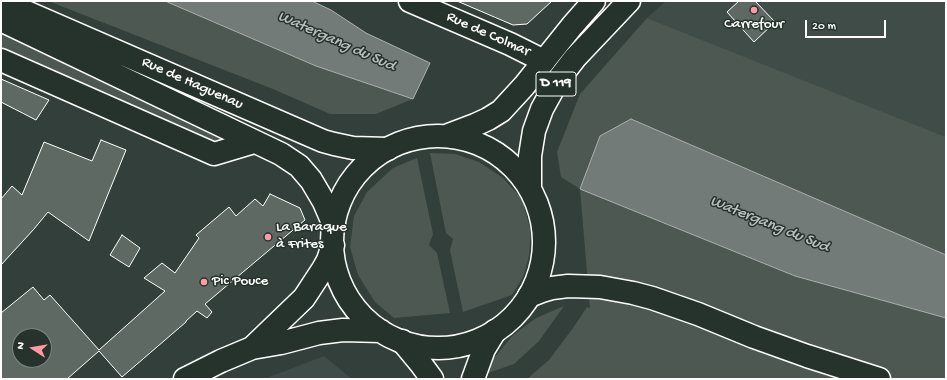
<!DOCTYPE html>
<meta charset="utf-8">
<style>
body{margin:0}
#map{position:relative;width:947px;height:380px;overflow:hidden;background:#333f3a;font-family:"Gochi Hand",sans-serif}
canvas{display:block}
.frame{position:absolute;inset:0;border:2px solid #fff;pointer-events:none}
.north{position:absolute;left:12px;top:328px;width:40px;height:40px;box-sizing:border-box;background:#26332d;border:1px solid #7d8581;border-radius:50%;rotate:282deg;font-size:11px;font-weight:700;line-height:16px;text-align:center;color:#fff}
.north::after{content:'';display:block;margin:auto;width:14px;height:18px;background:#ff9aa2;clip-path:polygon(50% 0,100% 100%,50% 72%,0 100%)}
.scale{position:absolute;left:805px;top:20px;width:81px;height:18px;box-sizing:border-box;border:2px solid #fff;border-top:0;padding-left:5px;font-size:12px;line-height:14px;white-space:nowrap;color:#fff;-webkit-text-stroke:3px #26332d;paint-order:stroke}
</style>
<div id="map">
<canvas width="947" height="380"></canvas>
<div class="frame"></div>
<div class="north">N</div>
<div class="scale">20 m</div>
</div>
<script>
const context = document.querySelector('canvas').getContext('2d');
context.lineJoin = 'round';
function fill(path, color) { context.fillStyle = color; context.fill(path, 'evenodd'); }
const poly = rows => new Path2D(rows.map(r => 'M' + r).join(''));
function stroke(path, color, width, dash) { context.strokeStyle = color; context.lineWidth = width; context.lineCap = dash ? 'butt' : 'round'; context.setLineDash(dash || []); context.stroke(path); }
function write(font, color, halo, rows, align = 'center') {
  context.font = font + ' "Gochi Hand",sans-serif'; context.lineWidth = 3; context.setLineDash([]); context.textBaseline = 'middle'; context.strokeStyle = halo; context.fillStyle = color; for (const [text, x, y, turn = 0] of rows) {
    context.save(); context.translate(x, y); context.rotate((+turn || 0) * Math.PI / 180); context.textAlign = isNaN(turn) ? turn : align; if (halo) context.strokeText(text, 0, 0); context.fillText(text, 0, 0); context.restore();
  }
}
const built = poly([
 [666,1,946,1,946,137,647,18],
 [324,356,352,379,264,379]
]);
const green = poly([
 [48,1,165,1,316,66,413,99,376,114,330,114,273,89],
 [647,18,946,137,946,255,631,119,580,189,795,276,946,318,946,379,527,379,549,360,573,328,587,307,590,308,580,189,561,177,557,152,580,94],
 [1,32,108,84,227,140,214,143,1,50],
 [430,153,455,154,479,162,503,178,522,199,531,232,529,256,523,277,512,295,463,312,450,250,453,239,446,233],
 [417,158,433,234,429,245,437,253,450,313,394,318,375,302,358,275,350,247,354,216,367,192,393,168],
 [564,306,539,341,514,364,485,374,494,358,512,336,536,318]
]);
const water = poly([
 [165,1,312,1,331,10,366,33,430,63,413,99,316,66,165,1],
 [631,119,946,255,946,318,795,276,580,189,600,136,631,119]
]);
const building = poly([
 [457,1,552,1,527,24,513,25,457,1],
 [739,1,755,1,775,22,754,42,727,12,739,1],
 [1,79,49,100,36,120,1,102,1,79],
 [101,140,126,150,89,241,48,212,34,229,1,265,1,199,12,186,22,195,44,142,92,161,101,140],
 [270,194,300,208,305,220,205,304,212,312,207,318,197,311,186,321,186,322,122,377,99,351,67,379,1,379,1,313,33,287,44,300,50,295,99,350,165,291,144,278,162,263,175,273,199,238,196,235,229,207,236,216,255,199,263,206,270,194],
 [20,336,44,336,44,360,20,360,20,336],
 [122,235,140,248,129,267,110,255,122,235]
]);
const minor = poly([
 [1,1,323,141,334,144,353,148,388,149],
 [410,1,510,44,544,61],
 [1,20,281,154,299,166,311,180,324,202,334,225],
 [1,60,214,154,254,142],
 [402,341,421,364,432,379],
 [473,379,484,349,495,331]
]);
const major = poly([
 [446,136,475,125,488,119,501,111,524,86,572,26,594,1],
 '332 242a106 106 0 1 1 212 0a106 106 0 1 1-212 0Z',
 [530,189,530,156,534,131,542,109,558,80,575,58,629,1],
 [252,348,304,298,323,269,328,260,333,245],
 [185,379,221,361,252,348,281,343,319,333,343,330,381,331]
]);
const highway = poly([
 [529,296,542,291,552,288,568,286,600,287,633,293,652,298,698,314,754,337,807,356,879,379]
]);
const markers = [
 [754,10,4,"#ff9aa2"],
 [268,237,4,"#ff9aa2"],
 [204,282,4,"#ff9aa2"]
];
const shields = [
 [556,84,40]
];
const shieldNames = [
 ["D 119",556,84]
];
const poiNames = [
 ["Carrefour",754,25,"center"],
 ["La Baraque",276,228],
 ["à Frites",276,245],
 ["Pic Pouce",212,282]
];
const streetNames = [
 ["Rue de Colmar",488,35,24],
 ["Rue de Haguenau",192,84,24]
];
const waterNames = [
 ["Watergang du Sud",336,42,24],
 ["Watergang du Sud",769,225,22]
];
fill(built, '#404c47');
fill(green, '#4d5853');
fill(water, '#737b78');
stroke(water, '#abb0ae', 1);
fill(building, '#5f6964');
stroke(building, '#fff', 1);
stroke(minor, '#fff', 25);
stroke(major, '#fff', 25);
stroke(highway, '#fff', 25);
stroke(minor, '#26332d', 22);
stroke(major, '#26332d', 22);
stroke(highway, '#26332d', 22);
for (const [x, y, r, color] of markers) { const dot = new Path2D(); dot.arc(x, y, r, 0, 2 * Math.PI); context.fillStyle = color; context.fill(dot); stroke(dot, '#26332d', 1.5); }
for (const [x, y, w] of shields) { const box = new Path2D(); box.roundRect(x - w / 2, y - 12, w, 24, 3); context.fillStyle = '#26332d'; context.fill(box); stroke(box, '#fff', 1); }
write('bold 14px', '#fff', null, shieldNames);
write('15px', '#fff', '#26332d', poiNames, 'left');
write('15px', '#fff', '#26332d', streetNames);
write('italic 16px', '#b9bdbc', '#26332d', waterNames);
</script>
